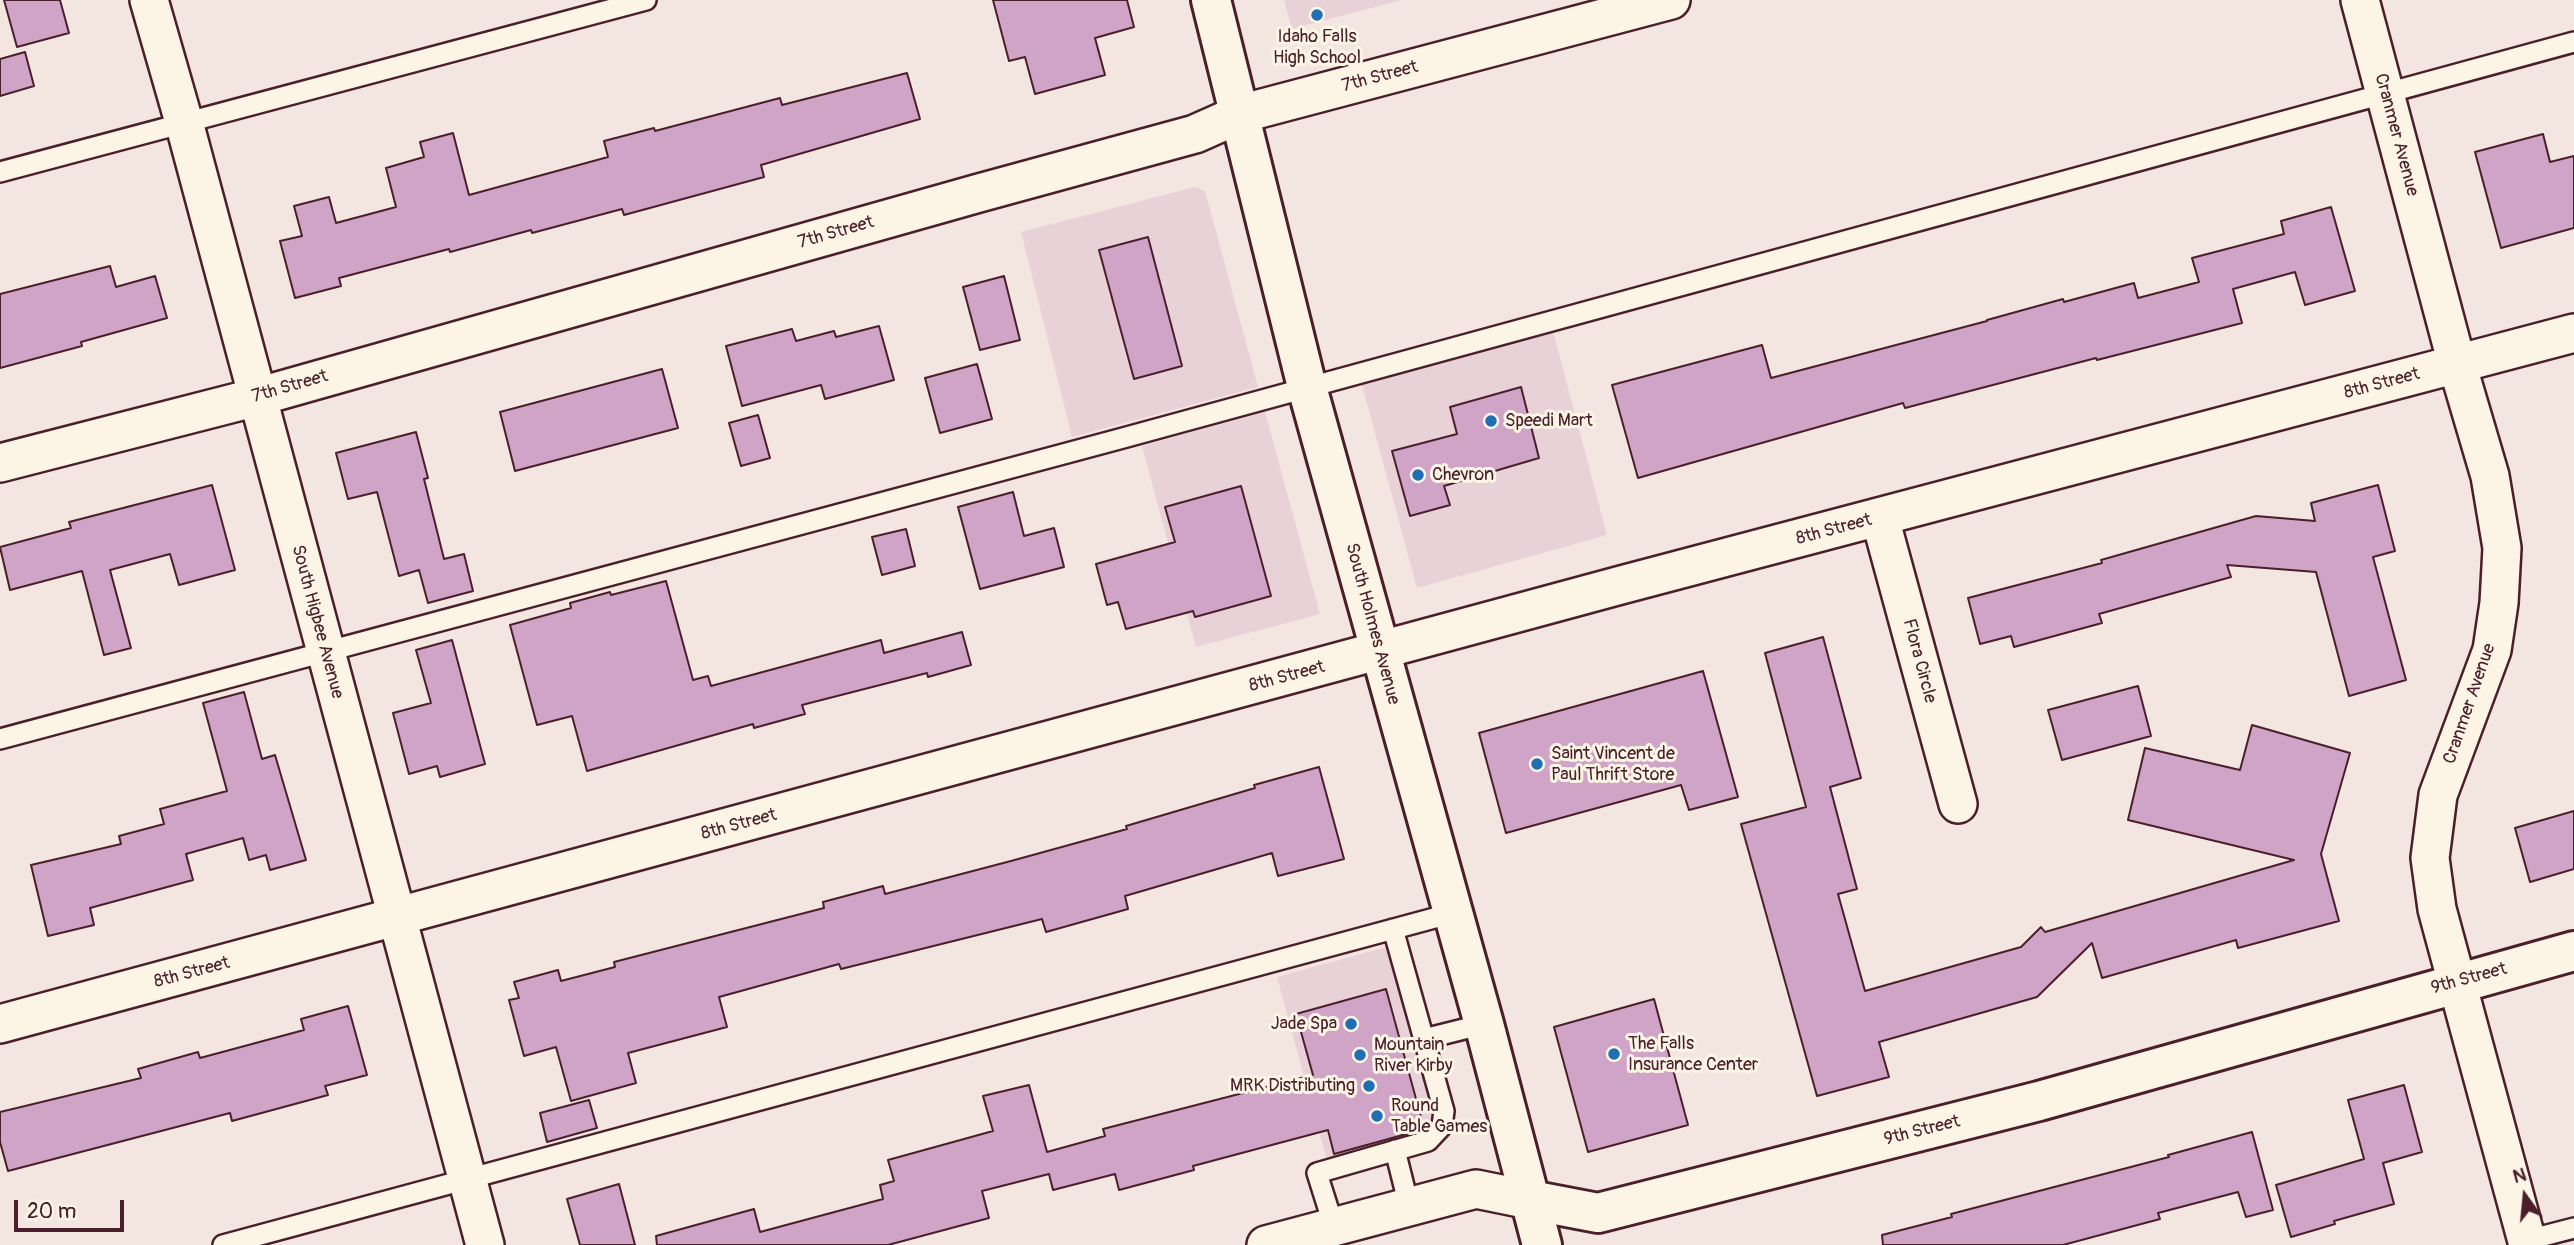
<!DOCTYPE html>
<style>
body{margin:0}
#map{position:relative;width:2574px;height:1245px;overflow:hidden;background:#f3e5df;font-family:Pangolin,sans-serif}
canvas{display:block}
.north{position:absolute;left:2490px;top:1161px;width:70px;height:70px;-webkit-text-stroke:5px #fcf5e5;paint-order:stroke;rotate:345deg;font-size:19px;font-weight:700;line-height:28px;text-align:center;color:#4a1f2b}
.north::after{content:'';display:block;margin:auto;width:24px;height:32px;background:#4a1f2b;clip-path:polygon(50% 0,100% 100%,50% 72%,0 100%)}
.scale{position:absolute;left:14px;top:1200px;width:110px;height:32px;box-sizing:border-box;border:4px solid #4a1f2b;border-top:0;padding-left:9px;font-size:21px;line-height:24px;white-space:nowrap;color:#4a1f2b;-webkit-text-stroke:5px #fcf5e5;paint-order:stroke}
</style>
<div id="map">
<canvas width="2574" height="1245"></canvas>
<div class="north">N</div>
<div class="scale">20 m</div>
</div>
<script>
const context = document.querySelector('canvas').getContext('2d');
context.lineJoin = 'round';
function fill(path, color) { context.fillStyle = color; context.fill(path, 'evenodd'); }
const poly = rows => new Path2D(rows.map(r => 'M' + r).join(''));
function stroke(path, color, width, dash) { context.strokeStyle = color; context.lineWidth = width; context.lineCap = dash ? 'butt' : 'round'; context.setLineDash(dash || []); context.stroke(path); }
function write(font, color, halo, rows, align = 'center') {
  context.font = font + ' Pangolin,sans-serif'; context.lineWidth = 6; context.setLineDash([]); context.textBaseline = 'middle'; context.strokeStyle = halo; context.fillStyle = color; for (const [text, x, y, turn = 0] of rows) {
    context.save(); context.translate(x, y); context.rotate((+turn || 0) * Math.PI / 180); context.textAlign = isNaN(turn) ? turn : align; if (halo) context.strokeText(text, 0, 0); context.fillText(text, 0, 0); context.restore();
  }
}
const built = poly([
 [1284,0,1401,0,1292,29],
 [1195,187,1205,191,1258,387,1072,437,1021,232],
 [1553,331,1607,535,1417,588,1362,385],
 [1265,412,1320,614,1196,647,1142,446],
 [1408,941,1457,1119,1455,1125,1448,1138,1436,1149,1331,1176,1277,977]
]);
const building = poly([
 [4,0,60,0,69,33,17,47,4,0],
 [993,0,1127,0,1134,27,1095,38,1105,75,1035,94,1025,57,1009,61,993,0],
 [25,52,34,86,0,96,0,59,25,52],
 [907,73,920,119,761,165,764,177,624,215,622,209,532,233,531,230,450,252,449,249,339,278,341,286,295,298,280,241,302,236,294,206,329,197,336,223,396,207,386,168,424,157,420,142,453,133,469,195,608,157,604,141,654,128,655,131,780,98,782,105,907,73],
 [2543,134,2550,162,2574,156,2574,228,2501,248,2475,152,2543,134],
 [2331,207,2355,291,2305,305,2295,272,2233,289,2242,323,2097,360,2096,358,1905,408,1903,403,1638,478,1612,385,1762,345,1771,378,1987,321,1987,320,2063,299,2064,302,2134,283,2138,298,2199,282,2192,258,2284,234,2281,221,2331,207],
 [1148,237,1182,366,1134,379,1099,250,1148,237],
 [110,266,116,287,155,276,167,318,81,342,82,346,0,368,0,294,110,266],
 [1004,276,1020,340,980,350,963,287,1004,276],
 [879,326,894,380,825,399,821,385,742,406,726,346,792,329,796,341,834,331,836,337,879,326],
 [977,364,992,419,940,433,925,378,977,364],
 [662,369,678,428,515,471,500,412,662,369],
 [1521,387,1539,458,1444,486,1450,505,1410,516,1392,451,1457,434,1450,407,1521,387],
 [758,415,770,458,741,466,729,423,758,415],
 [416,432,428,478,424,479,444,559,464,554,473,591,428,603,419,570,399,576,377,492,348,499,336,453,416,432],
 [212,485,235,570,179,585,170,554,110,570,131,648,104,655,82,571,10,590,0,547,71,528,69,522,212,485],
 [2378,485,2395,551,2373,557,2406,680,2349,696,2316,572,2227,565,2231,577,2099,614,2102,623,2014,647,2011,636,1980,644,1968,598,2102,563,2101,560,2256,516,2315,521,2311,503,2378,485],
 [1241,486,1271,596,1195,617,1193,611,1126,629,1118,602,1107,605,1096,564,1175,542,1165,507,1241,486],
 [1013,492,1024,536,1054,528,1064,567,980,589,958,507,1013,492],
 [906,529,915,566,882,575,872,537,906,529],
 [666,581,693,680,708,676,711,686,881,640,884,653,962,632,971,665,928,677,927,673,802,705,805,714,754,728,753,724,587,771,572,716,537,725,510,625,571,608,570,603,610,592,611,595,666,581],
 [1823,637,1861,778,1830,787,1857,889,1838,894,1865,991,2021,947,2041,927,2045,932,2294,860,2128,820,2145,748,2240,770,2252,725,2350,753,2321,854,2339,921,2238,948,2236,940,2102,978,2092,943,2037,997,1879,1042,1889,1077,1817,1096,1741,824,1806,807,1765,653,1823,637],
 [452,640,485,764,440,777,437,766,409,774,393,713,431,703,416,650,452,640],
 [1703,671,1738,797,1689,810,1681,785,1506,833,1479,733,1703,671],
 [2138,686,2151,736,2062,760,2048,710,2138,686],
 [244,692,262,759,275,755,306,860,270,870,266,855,249,860,243,838,186,854,193,880,90,908,94,925,48,936,31,865,121,844,119,836,164,824,160,809,227,791,203,703,244,692],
 [1319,767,1344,859,1278,876,1272,853,1125,896,1128,909,1046,932,1042,919,841,969,839,964,719,997,727,1027,628,1053,636,1083,571,1101,556,1047,524,1056,509,1000,519,998,514,982,558,970,561,981,615,967,614,962,824,908,823,902,883,886,885,894,1011,861,1127,829,1126,826,1255,788,1254,785,1319,767],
 [2574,811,2574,869,2530,882,2515,828,2574,811],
 [1386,989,1424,1128,1421,1130,1334,1154,1328,1130,1193,1166,1194,1170,1119,1190,1115,1174,1053,1190,1049,1174,982,1191,989,1218,888,1245,657,1245,656,1236,754,1209,760,1232,883,1199,880,1185,894,1181,888,1160,993,1131,983,1096,1029,1085,1047,1152,1105,1136,1103,1129,1313,1075,1296,1014,1386,989],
 [1654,999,1688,1125,1588,1152,1554,1027,1654,999],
 [348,1006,367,1075,325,1086,328,1095,232,1121,230,1113,8,1171,0,1142,0,1112,141,1078,138,1069,198,1052,200,1058,304,1030,301,1019,348,1006],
 [2404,1085,2422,1152,2383,1163,2394,1204,2334,1221,2335,1224,2291,1237,2276,1185,2364,1159,2348,1100,2404,1085],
 [589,1100,597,1128,547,1142,540,1113,589,1100],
 [2252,1132,2273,1210,2246,1217,2238,1192,2158,1213,2160,1219,2063,1245,1883,1245,1882,1235,1952,1217,1951,1214,2169,1157,2168,1155,2252,1132],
 [619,1184,635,1245,580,1245,567,1199,619,1184]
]);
const service = poly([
 [0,172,646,0],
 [0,739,1123,438,2574,42],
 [1424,1039,1484,1024],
 [1395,1150,1409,1206],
 [1334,1227,1317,1173,1428,1141,1442,1126,1444,1111,1393,929],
 [2520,1242,2574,1228],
 [223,1245,1453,913]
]);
const minor = poly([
 [149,0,184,122,485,1245],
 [2360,0,2457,364,2490,476,2502,548,2499,603,2492,650,2438,795,2430,858,2437,909,2528,1245],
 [0,463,257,397,979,193,1195,134,1240,114,1671,0],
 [1880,518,1958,804],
 [0,1024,1621,585,2574,333],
 [1266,1245,1476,1189,1530,1200]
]);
const tertiary = poly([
 [1530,1200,1598,1213,2039,1101,2574,951]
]);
const secondary = poly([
 [1211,0,1307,387,1484,1024,1542,1245]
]);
const markers = [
 [1317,15,7,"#1f6fb2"],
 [1491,421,7,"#1f6fb2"],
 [1418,475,7,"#1f6fb2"],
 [1537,764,7,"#1f6fb2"],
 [1351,1024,7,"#1f6fb2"],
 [1614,1054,7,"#1f6fb2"],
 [1360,1055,7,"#1f6fb2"],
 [1369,1086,7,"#1f6fb2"],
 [1377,1116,7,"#1f6fb2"]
];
const poiNames = [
 ["Idaho Falls",1317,37,"center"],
 ["High School",1317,58,"center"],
 ["Speedi Mart",1505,421],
 ["Chevron",1432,475],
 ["Saint Vincent de",1551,754],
 ["Paul Thrift Store",1551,775],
 ["Jade Spa",1337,1024,"right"],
 ["The Falls",1628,1044],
 ["Insurance Center",1628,1065],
 ["Mountain",1374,1045],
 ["River Kirby",1374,1066],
 ["MRK Distributing",1355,1086,"right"],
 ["Round",1391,1106],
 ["Table Games",1391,1127]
];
const streetNames = [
 ["7th Street",1380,77,-15],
 ["Cranmer Avenue",2396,135,75],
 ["7th Street",836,233,-16],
 ["8th Street",2382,384,-15],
 ["7th Street",290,387,-16],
 ["8th Street",1834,530,-15],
 ["South Higbee Avenue",317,622,75],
 ["South Holmes Avenue",1372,624,75],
 ["Flora Circle",1919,661,75],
 ["8th Street",1287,677,-15],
 ["Cranmer Avenue",2470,704,-71],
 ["8th Street",739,825,-15],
 ["8th Street",192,973,-15],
 ["9th Street",2469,979,-15],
 ["9th Street",1922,1131,-14]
];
fill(built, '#e8d2d8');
fill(building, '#d0a4c7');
stroke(building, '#4a1f2b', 2);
stroke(service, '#4a1f2b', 24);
stroke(minor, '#4a1f2b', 42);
stroke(tertiary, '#4a1f2b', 44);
stroke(secondary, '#4a1f2b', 44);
stroke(service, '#fcf5e5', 19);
stroke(minor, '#fcf5e5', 37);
stroke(tertiary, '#fcf5e5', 38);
stroke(secondary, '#fcf5e5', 38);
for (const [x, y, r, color] of markers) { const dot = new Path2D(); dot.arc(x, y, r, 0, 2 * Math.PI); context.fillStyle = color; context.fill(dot); stroke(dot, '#fcf5e5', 2.5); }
write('18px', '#4a1f2b', '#fcf5e5', poiNames, 'left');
write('18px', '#4a1f2b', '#fcf5e5', streetNames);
</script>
